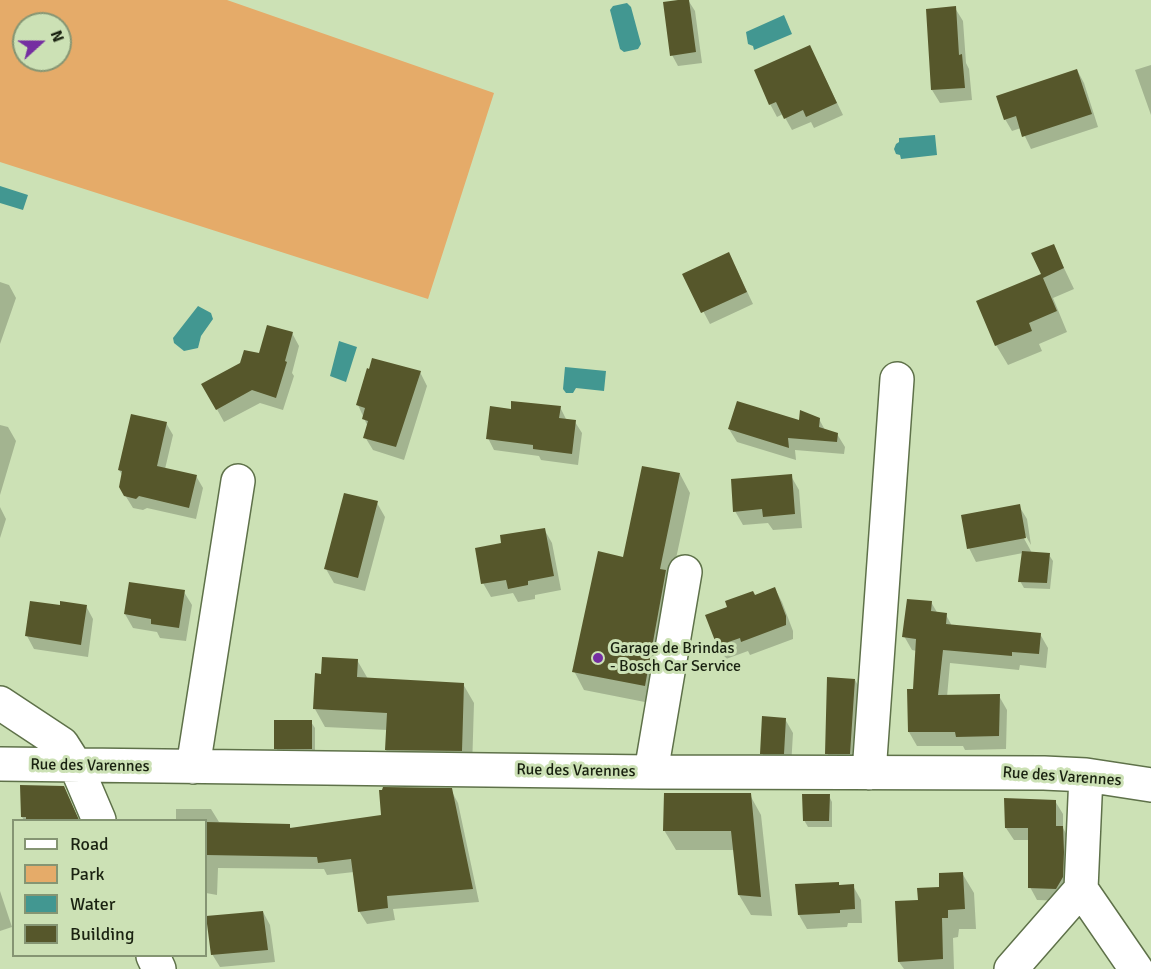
<!DOCTYPE html>
<style>
body{margin:0}
#map{position:relative;width:1151px;height:969px;overflow:hidden;background:#cce1b5;font-family:Signika,sans-serif}
canvas{display:block}
.legend{position:absolute;left:12px;top:819px;width:195px;height:138px;box-sizing:border-box;background:#cce1b5;border:2px solid #859573;margin:0;padding:8px 10px;list-style:none;font-size:18px;color:#1a2211}
.legend li{display:flex;align-items:center;gap:12px;height:30px}
.legend b{width:30px;border:2px solid #859573}
.north{position:absolute;left:12px;top:12px;width:60px;height:60px;box-sizing:border-box;background:#cce1b5;border:2px solid #859573;border-radius:50%;rotate:69deg;font-size:16px;font-weight:700;line-height:24px;text-align:center;color:#1a2211}
.north::after{content:'';display:block;margin:auto;width:21px;height:27px;background:#752ea1;clip-path:polygon(50% 0,100% 100%,50% 72%,0 100%)}
</style>
<div id="map">
<canvas width="1151" height="969"></canvas>
<ul class="legend">
<li><b style="height:8px;background:#fff"></b>Road</li>
<li><b style="height:16px;background:#e5ab69"></b>Park</li>
<li><b style="height:16px;background:#429791"></b>Water</li>
<li><b style="height:16px;background:#56572b"></b>Building</li>
</ul>
<div class="north">N</div>
</div>
<script>
const context = document.querySelector('canvas').getContext('2d');
context.lineJoin = 'round';
function fill(path, color) { context.fillStyle = color; context.fill(path, 'evenodd'); }
const poly = rows => new Path2D(rows.map(r => 'M' + r).join(''));
function stroke(path, color, width, dash) { context.strokeStyle = color; context.lineWidth = width; context.lineCap = dash ? 'butt' : 'round'; context.setLineDash(dash || []); context.stroke(path); }
function write(font, color, halo, rows, align = 'center') {
  context.font = font + ' Signika,sans-serif'; context.lineWidth = 6; context.setLineDash([]); context.textBaseline = 'middle'; context.strokeStyle = halo; context.fillStyle = color; for (const [text, x, y, turn = 0] of rows) {
    context.save(); context.translate(x, y); context.rotate((+turn || 0) * Math.PI / 180); context.textAlign = isNaN(turn) ? turn : align; if (halo) context.strokeText(text, 0, 0); context.fillText(text, 0, 0); context.restore();
  }
}
const green = poly([
 [0,0,227,0,494,93,428,299,0,162],
 [24,24,60,24,60,60,24,60]
]);
const water = poly([
 [627,3,631,7,641,44,638,49,624,52,620,49,610,10,613,6],
 [784,15,792,34,754,50,753,46,748,44,746,32],
 [935,135,937,155,901,159,900,155,896,154,894,149,896,144,899,142,899,138],
 [0,186,28,195,23,210,0,203],
 [198,306,211,313,213,319,201,336,198,348,184,351,174,343,173,338],
 [339,341,357,347,346,382,330,376],
 [565,367,606,371,604,391,576,388,573,393,566,393,563,389]
]);
const shadow = poly([
 [688,0,695,11,702,63,678,66,672,55],
 [955,8,963,21,966,63,969,69,972,100,940,103,932,90],
 [810,47,843,115,814,128,811,122,792,130,783,114,777,117,770,104],
 [1151,65,1151,115,1135,70],
 [1077,70,1084,83,1098,127,1031,149,1021,128,1012,131,1005,119],
 [1053,245,1074,289,1053,298,1067,332,1039,344,1042,351,1008,365,996,345,1043,275],
 [735,266,753,304,710,324,684,275],
 [0,282,9,285,16,298,0,344],
 [292,333,299,346,292,373,294,376,283,410,260,403,224,422,203,384,260,355],
 [420,372,427,386,404,460,373,450,365,437,368,427,358,405],
 [560,407,567,421,575,422,582,433,578,465,541,460,539,456,494,450,488,438,512,410],
 [819,419,825,430,837,434,845,447,844,454,795,450,796,460,737,442,729,429],
 [166,423,173,435,165,469,196,476,203,488,196,519,147,508,143,510,133,508,120,487,123,476,119,470],
 [0,425,8,427,16,441,0,495],
 [680,474,690,493,671,582,655,704,584,690,574,671,624,559],
 [791,476,799,490,802,528,773,530,768,523,743,525,735,511],
 [377,503,385,517,365,591,334,583,326,569],
 [1019,506,1027,519,1031,545,1023,531,1021,533,1032,553,1049,555,1053,561,1050,589,1024,588,1020,581,1023,553,976,562,969,548],
 [0,507,6,519,0,538],
 [544,529,552,543,561,590,535,595,535,599,518,602,513,593,491,597,483,583,503,544],
 [775,589,782,602,793,631,793,639,750,655,748,651,726,659,719,646,707,616],
 [184,592,192,605,186,641,160,638,157,632,133,628,125,614],
 [931,602,938,614,946,615,952,626,1040,634,1048,648,1046,668,1020,665,1019,670,950,663,947,697,999,696,1007,710,1006,749,965,750,963,746,917,746,909,732,909,691,914,691,917,651,912,650,904,636],
 [86,606,93,619,88,657,34,649,27,636,61,607],
 [357,660,368,679,463,684,474,703,472,769,397,768,386,750,388,730,325,727,315,709,322,675],
 [855,680,863,694,858,767,835,767,827,753],
 [785,719,793,733,791,767,770,767,762,753],
 [311,722,315,728,315,755,280,755,276,748],
 [21,787,63,787,79,820,24,820,22,817],
 [451,790,458,803,479,902,393,909,395,920,367,924,359,911,354,872,327,875,324,869,218,868,217,895,206,893,206,820,176,820,176,809,211,809,219,822,289,825,291,829,383,816],
 [750,795,761,815,772,916,751,915,739,895,734,850,676,850,664,830],
 [829,796,832,802,832,827,808,827,804,820],
 [1055,801,1063,814,1063,828,1070,841,1064,901,1037,900,1030,887,1029,840,1014,840,1006,828],
 [962,873,974,893,976,929,959,929,958,937,953,938,954,969,904,969,899,962,897,903,919,901],
 [853,886,861,900,862,923,848,923,847,927,807,929,799,915,840,887],
 [0,891,12,927,0,931],
 [263,912,270,925,275,962,220,967,212,954]
]);
const building = poly([
 [678,0,689,0,696,52,670,56,663,2],
 [956,6,959,55,962,54,965,88,931,90,926,9],
 [810,45,837,103,806,117,803,110,784,119,776,102,769,105,754,70],
 [1077,69,1092,114,1022,137,1016,116,1004,120,996,96],
 [1054,244,1064,268,1043,278,1057,311,1029,323,1032,331,995,346,976,301,1041,274,1031,253],
 [729,252,747,292,701,313,682,274],
 [267,325,293,332,285,361,287,362,276,398,252,390,216,410,201,384,240,363,244,350,259,353],
 [372,358,421,371,396,447,363,438,368,421,362,419,365,408,356,405,367,368,369,369],
 [511,401,561,406,559,418,576,420,572,454,533,449,533,445,486,439,490,406,511,409],
 [737,401,799,420,800,410,820,418,819,427,838,433,837,442,788,438,789,448,728,429],
 [131,414,167,422,157,466,197,475,189,508,139,496,136,499,124,496,119,487,122,471,118,470],
 [642,466,680,473,660,569,666,570,645,686,572,672,598,551,623,557],
 [792,474,795,514,763,517,762,509,733,512,731,479],
 [344,493,378,501,358,578,324,569],
 [1020,504,1026,538,967,549,961,515],
 [545,528,554,576,528,581,528,585,508,589,506,580,481,584,475,548,501,543,500,535],
 [1022,551,1050,553,1047,583,1018,582],
 [129,582,185,590,179,628,151,624,151,619,124,614],
 [775,587,786,616,786,625,741,642,740,638,717,646,705,615,727,607,725,601,753,591,755,595],
 [907,599,932,601,931,611,947,613,946,624,1041,633,1039,654,1012,652,1012,656,943,650,938,695,1000,694,999,736,956,737,955,732,908,732,907,689,913,689,916,639,902,637],
 [30,601,60,605,60,601,87,605,81,645,25,636],
 [322,657,358,659,357,677,464,683,462,751,385,750,387,713,313,709,315,673,321,674],
 [827,677,855,679,850,754,825,754],
 [762,716,786,718,784,754,760,754],
 [274,720,312,720,312,749,274,749],
 [20,785,64,786,79,820,26,820,26,817,21,817],
 [383,787,452,788,473,889,387,896,388,908,358,912,351,859,318,863,317,857,206,855,206,822,290,824,290,828,381,815,379,790,382,790],
 [664,793,751,793,761,897,738,895,731,831,663,831],
 [802,794,830,794,829,821,803,821],
 [1004,798,1056,800,1056,826,1063,826,1064,852,1063,877,1056,889,1028,888,1028,828,1005,828],
 [963,872,965,909,948,910,948,918,942,918,943,959,898,962,895,901,918,900,917,888,939,887,939,873],
 [839,882,839,885,854,884,855,909,840,910,840,913,798,915,795,884],
 [263,911,268,950,211,955,206,916]
]);
const minor = poly([
 [0,703,62,744,76,766,99,820],
 [0,764,651,772,1044,773,1086,775,1151,785],
 [193,767,238,481],
 [651,772,685,572],
 [869,773,897,379],
 [1086,775,1081,889,1136,969],
 [153,956,159,969],
 [1011,969,1081,889]
]);
const markers = [
 [598,658,6,"#752ea1"]
];
const poiNames = [
 ["Garage de Brindas",610,649],
 ["- Bosch Car Service",610,667]
];
const streetNames = [
 ["Rue des Varennes",90,766,1],
 ["Rue des Varennes",576,771,1],
 ["Rue des Varennes",1062,777,4]
];
fill(green, '#e5ab69');
fill(water, '#429791');
fill(shadow, '#0003');
fill(building, '#56572b');
stroke(minor, '#5e7149', 36);
stroke(minor, '#fff', 33);
for (const [x, y, r, color] of markers) { const dot = new Path2D(); dot.arc(x, y, r, 0, 2 * Math.PI); context.fillStyle = color; context.fill(dot); stroke(dot, '#cce1b5', 2); }
write('16px', '#1a2211', '#cce1b5', poiNames, 'left');
write('16px', '#1a2211', '#cce1b5', streetNames);
</script>
